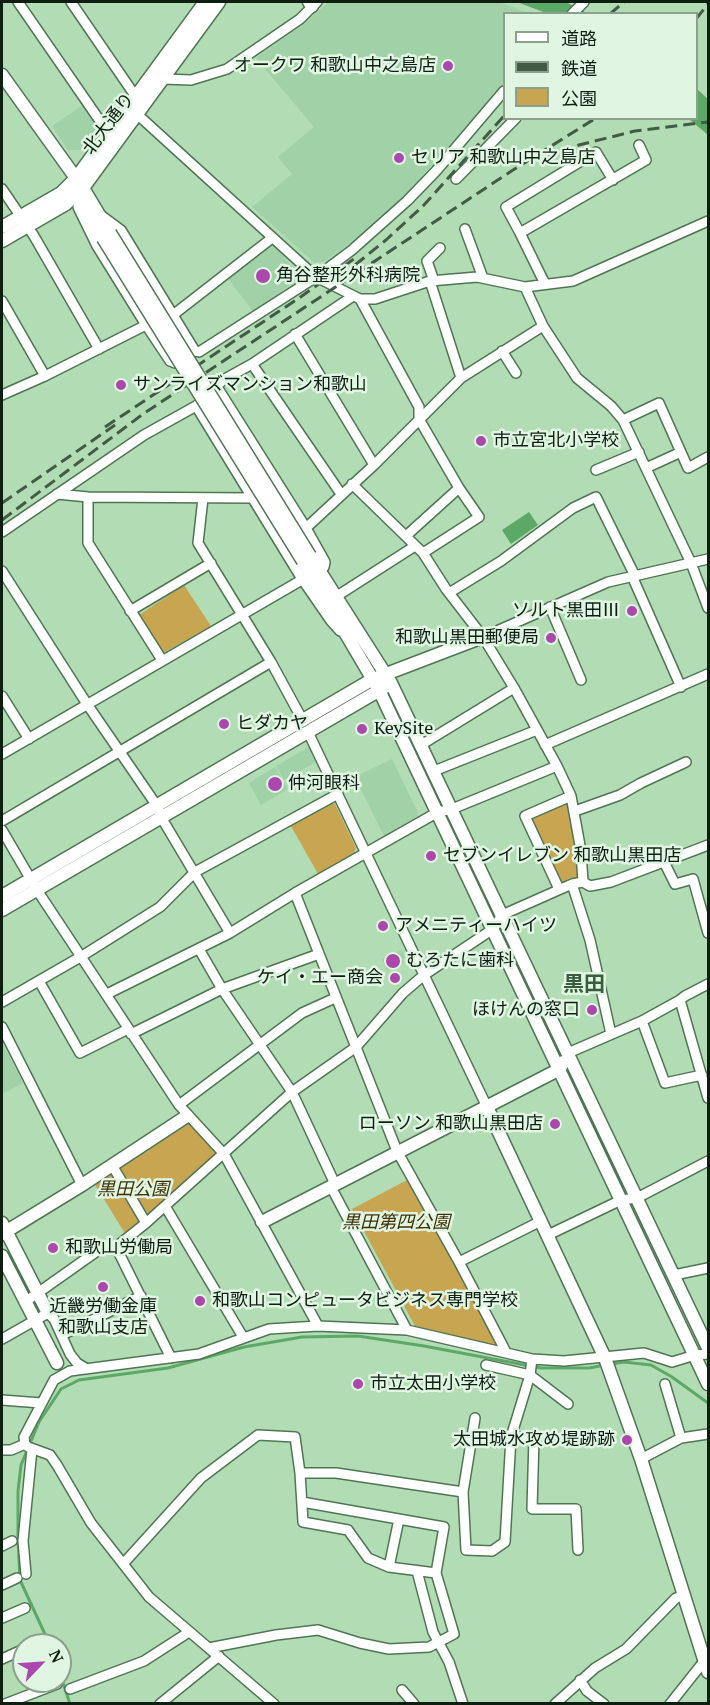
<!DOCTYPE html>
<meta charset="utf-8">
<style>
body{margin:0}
#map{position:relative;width:710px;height:1705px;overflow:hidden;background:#b1dcb4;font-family:"PT Serif","Noto Sans JP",serif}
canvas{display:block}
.frame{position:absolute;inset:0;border:3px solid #0e1e10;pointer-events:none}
.legend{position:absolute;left:503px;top:12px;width:195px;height:108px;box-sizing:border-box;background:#e0f6e2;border:2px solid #8ca08e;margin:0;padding:8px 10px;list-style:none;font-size:18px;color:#0e1e10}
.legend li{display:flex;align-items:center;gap:12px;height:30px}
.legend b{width:30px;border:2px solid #8ca08e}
.north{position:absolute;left:12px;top:1633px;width:60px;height:60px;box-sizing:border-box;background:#e0f6e2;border:2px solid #8ca08e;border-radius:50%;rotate:65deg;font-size:16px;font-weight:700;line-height:24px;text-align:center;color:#0e1e10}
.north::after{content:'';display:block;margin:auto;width:21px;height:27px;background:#ac47ad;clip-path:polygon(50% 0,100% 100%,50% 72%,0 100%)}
</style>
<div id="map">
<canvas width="710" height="1705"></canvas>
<div class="frame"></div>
<ul class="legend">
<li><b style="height:8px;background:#fff"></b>道路</li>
<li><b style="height:8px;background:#435b45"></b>鉄道</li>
<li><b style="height:16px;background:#c8a551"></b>公園</li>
</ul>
<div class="north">N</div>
</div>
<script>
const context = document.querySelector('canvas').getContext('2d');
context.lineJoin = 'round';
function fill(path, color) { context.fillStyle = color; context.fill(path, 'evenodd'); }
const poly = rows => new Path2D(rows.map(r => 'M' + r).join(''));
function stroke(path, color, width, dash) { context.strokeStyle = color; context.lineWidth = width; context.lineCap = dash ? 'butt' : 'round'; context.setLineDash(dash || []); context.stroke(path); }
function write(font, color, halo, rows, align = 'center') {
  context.font = font + ' "PT Serif","Noto Sans JP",serif'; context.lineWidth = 5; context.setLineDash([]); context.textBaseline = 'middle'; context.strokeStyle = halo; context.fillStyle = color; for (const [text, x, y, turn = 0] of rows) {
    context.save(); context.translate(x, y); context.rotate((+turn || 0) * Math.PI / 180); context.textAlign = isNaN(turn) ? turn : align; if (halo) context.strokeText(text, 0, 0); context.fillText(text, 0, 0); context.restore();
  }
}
const built = poly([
 [329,2,499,2,528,13,504,14,504,82,476,116,404,196,363,233,325,261,315,263,252,207,292,174,278,157,314,127,256,58,301,26],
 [83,105,98,126,80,150,68,150,52,126],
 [272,242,301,278,253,311,225,275],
 [309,747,316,762,284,780,276,766],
 [392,759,419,815,384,836,355,777],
 [275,767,288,789,261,805,249,783],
 [402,950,405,957,403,959,404,963,387,971,382,959],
 [2,1042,23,1083,2,1094]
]);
const green = poly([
 [184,585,211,626,163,653,139,615],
 [569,801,580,851,580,875,576,879,569,878,563,882,559,880,530,819,531,815],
 [331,803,335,804,356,848,354,853,318,874,291,826],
 [186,1120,217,1152,126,1235,94,1183],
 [409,1179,499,1347,415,1326,352,1209]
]);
const water = poly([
 [517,2,566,2,587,13,546,13],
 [697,89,708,99,708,135,689,119,696,118],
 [529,512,538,525,511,544,502,530]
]);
const stream = poly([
 [611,1364,624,1362,651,1365,672,1377,708,1403],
 [50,1645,20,1580,18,1538,18,1491,21,1465,39,1422,61,1389,79,1380,168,1368,244,1347,302,1337,358,1336,424,1346,541,1368,589,1368,605,1365],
 [60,1674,70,1704]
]);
const minor = poly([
 [18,2,109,134],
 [71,2,136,97],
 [572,14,584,2],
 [159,75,163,79,191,80,227,69,300,19,317,2],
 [138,115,316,277,360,299,375,299,430,281,477,277,525,287,573,281,708,221],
 [456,179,516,118],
 [2,189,34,236,99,349],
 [80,202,78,207,97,246,146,325,170,361,175,363,195,351,199,352,316,277,352,250,407,201,436,171,504,91],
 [102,216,121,230,195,351],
 [465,229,483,278],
 [520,233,506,207,596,152,613,180],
 [430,281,461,378],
 [434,281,427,261,440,248],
 [545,284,520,233,646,160,639,145],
 [525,287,543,326,577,378,611,406,623,420,691,563,708,608],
 [360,299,419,407,419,419,459,488,479,517,423,553],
 [2,301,45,376],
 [295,334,374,465],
 [502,351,516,373],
 [252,364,341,494],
 [2,395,45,376,146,325,173,315,272,238],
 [196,406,302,579,331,621,340,631],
 [623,420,659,403,688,468,708,457],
 [646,468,681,452],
 [596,470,639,452],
 [352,484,423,553,446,589,483,637,514,688,557,766,571,796,581,851,583,882],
 [57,494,88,497,253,498],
 [88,497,88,543,162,660],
 [203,498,198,543,271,662,302,719],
 [306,528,374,465,461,378,543,326],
 [2,532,144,435,196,406,223,380,252,364,353,296],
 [407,535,459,488],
 [2,571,87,704,157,806,161,817,230,933],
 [632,576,681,687],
 [449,593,501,561,573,508,596,497,635,576],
 [337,596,415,546],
 [550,607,581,680],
 [130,611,211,563],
 [483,637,608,582,708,559],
 [2,696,29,739],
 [308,732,487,1107],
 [421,745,514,688],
 [545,745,708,674],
 [2,754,324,567,325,562,306,528,217,387],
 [434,771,537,730],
 [575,811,620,795,641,783,686,762],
 [2,821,271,662],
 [2,830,37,890,179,1105,224,1154,318,1326],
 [664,862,675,884,693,879,708,933],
 [572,884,590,940,611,1034],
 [559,889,525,816,571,796],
 [295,893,397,1151,459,1262,506,1352],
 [199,949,222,989,292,1092,335,1184],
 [39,981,80,1053,128,1029],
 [107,994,230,933,295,893,438,812,452,809,557,766],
 [680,1000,708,1098],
 [2,1002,82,956,160,907,195,872,338,794],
 [642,1021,665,1083,702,1075],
 [2,1027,82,1185],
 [131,1034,222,989,319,954],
 [568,1053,642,1021,680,1000,685,996,708,984],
 [179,1105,302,1013,335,998],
 [112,1165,146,1223],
 [331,1187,407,1330],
 [165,1206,243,1337],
 [548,1235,621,1200,637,1198,708,1161],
 [116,1247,171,1358],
 [459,1262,541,1221],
 [674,1275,708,1268],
 [25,1302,100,1249,116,1247,146,1223,292,1092,356,1047,403,993,424,975,493,929,502,915,572,884,583,882,590,886,611,882,708,845],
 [62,1335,141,1296],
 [2,1339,48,1313,54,1319,70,1354,77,1363,87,1369],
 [532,1359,530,1375,568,1404],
 [665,1384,681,1438],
 [2,1400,41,1403],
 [473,1438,511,1437,530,1375,486,1365],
 [2,1450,11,1450,25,1444],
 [641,1459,681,1438,708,1434],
 [463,1492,475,1418],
 [302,1502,444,1527,436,1573],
 [2,1546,12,1541],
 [123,1564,201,1478,258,1435,295,1437,300,1473,336,1473,463,1492,466,1550,492,1551,505,1542,511,1437,534,1437,532,1509,576,1509,578,1550],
 [389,1567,399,1519],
 [417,1571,433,1632,449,1662,463,1704],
 [26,1574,23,1541,32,1449],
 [2,1585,17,1578],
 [2,1618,25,1608],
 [34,1645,40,1642],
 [209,1648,276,1635,318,1630,360,1643,389,1649,429,1647,454,1634,436,1573,389,1567,368,1558,348,1530,303,1522,300,1473],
 [2,1659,24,1649],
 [580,1680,587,1691,604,1704],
 [70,1689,144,1661,189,1632],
 [402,1690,414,1704],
 [5,1704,57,1684],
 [160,1704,219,1656],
 [274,1704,149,1597,91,1523,57,1465,50,1455,28,1447,25,1444,24,1437,54,1380,70,1371,199,1354,269,1329,318,1326,407,1330,532,1359,564,1361,644,1353,672,1362,695,1355,708,1354],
 [555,1704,595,1668,626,1649,676,1598,683,1596],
 [670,1704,705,1660,708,1659]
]);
const tertiary = poly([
 [309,2,312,6],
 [2,75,83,188,110,233],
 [73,188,103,238],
 [2,227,61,193,76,178,205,2],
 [2,241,66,204,83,188,219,2],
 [310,556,391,683,708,1348],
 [303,561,379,690,708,1384],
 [2,896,373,679,483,637],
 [2,910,385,687],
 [487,1107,605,1358,641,1459,708,1672],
 [262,1222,560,1069,563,1062],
 [2,1223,48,1313],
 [2,1234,82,1185,187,1116],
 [2,1256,57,1363]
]);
const rail = poly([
 [610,14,624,2],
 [696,19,708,4],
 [544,159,579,145,635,131,708,122],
 [355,265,386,240,423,206,504,116],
 [105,427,299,298,358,256],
 [2,503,115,425],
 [2,520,143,414,513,170,596,118]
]);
const tertiaryBridge = poly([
 [110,233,310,556],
 [103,238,303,561]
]);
const markers = [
 [448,66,6,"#ac47ad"],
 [399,158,6,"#ac47ad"],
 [263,276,8,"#ac47ad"],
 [121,385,6,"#ac47ad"],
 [481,441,6,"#ac47ad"],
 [632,611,6,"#ac47ad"],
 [551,638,6,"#ac47ad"],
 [224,724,6,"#ac47ad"],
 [362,729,6,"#ac47ad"],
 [275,784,8,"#ac47ad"],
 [431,856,6,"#ac47ad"],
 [383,926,6,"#ac47ad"],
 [393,961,8,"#ac47ad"],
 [395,978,6,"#ac47ad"],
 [592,1010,6,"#ac47ad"],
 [555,1124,6,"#ac47ad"],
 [53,1248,6,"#ac47ad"],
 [103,1287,6,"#ac47ad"],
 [200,1301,6,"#ac47ad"],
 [358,1384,6,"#ac47ad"],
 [627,1440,6,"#ac47ad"]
];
const poiNames = [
 ["オークワ 和歌山中之島店",436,66,"right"],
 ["セリア 和歌山中之島店",411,158],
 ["角谷整形外科病院",276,276],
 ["サンライズマンション和歌山",133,385],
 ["市立宮北小学校",493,441],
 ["ソルト黒田Ⅲ",620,611,"right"],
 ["和歌山黒田郵便局",539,638,"right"],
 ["ヒダカヤ",236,724],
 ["KeySite",374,729],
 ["仲河眼科",288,784],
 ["セブンイレブン 和歌山黒田店",443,856],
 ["アメニティーハイツ",395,926],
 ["むろたに歯科",406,961],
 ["ケイ・エー商会",383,978,"right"],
 ["ほけんの窓口",580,1010,"right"],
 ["ローソン 和歌山黒田店",543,1124,"right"],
 ["和歌山労働局",65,1248],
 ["和歌山コンピュータビジネス専門学校",212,1301],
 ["近畿労働金庫",103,1307,"center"],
 ["和歌山支店",103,1328,"center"],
 ["市立太田小学校",370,1384],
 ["太田城水攻め堤跡跡",615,1440,"right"]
];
const streetNames = [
 ["北大通り",109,124,-53]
];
const parkNames = [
 ["黒田公園",133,1190],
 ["黒田第四公園",396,1223]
];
const quarterNames = [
 ["黒田",584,985]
];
fill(built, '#a1d1a6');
fill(green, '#c8a551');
fill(water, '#5ca967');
stroke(stream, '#5ca967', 3);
stroke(minor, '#4f7653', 12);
stroke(tertiary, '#4f7653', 15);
stroke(minor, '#fff', 9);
stroke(tertiary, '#fff', 12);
stroke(rail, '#435b45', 3, [12, 6]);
stroke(tertiaryBridge, '#4f7653', 15, []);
stroke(tertiaryBridge, '#fff', 12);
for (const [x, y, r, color] of markers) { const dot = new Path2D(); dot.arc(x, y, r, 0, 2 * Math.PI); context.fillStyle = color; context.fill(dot); stroke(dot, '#e0f6e2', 2); }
write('18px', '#0e1e10', '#e0f6e2', poiNames, 'left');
write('18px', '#0e1e10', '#e0f6e2', streetNames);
write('italic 18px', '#3f3005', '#e0f6e2', parkNames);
write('bold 21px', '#375e3c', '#e0f6e2', quarterNames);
</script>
